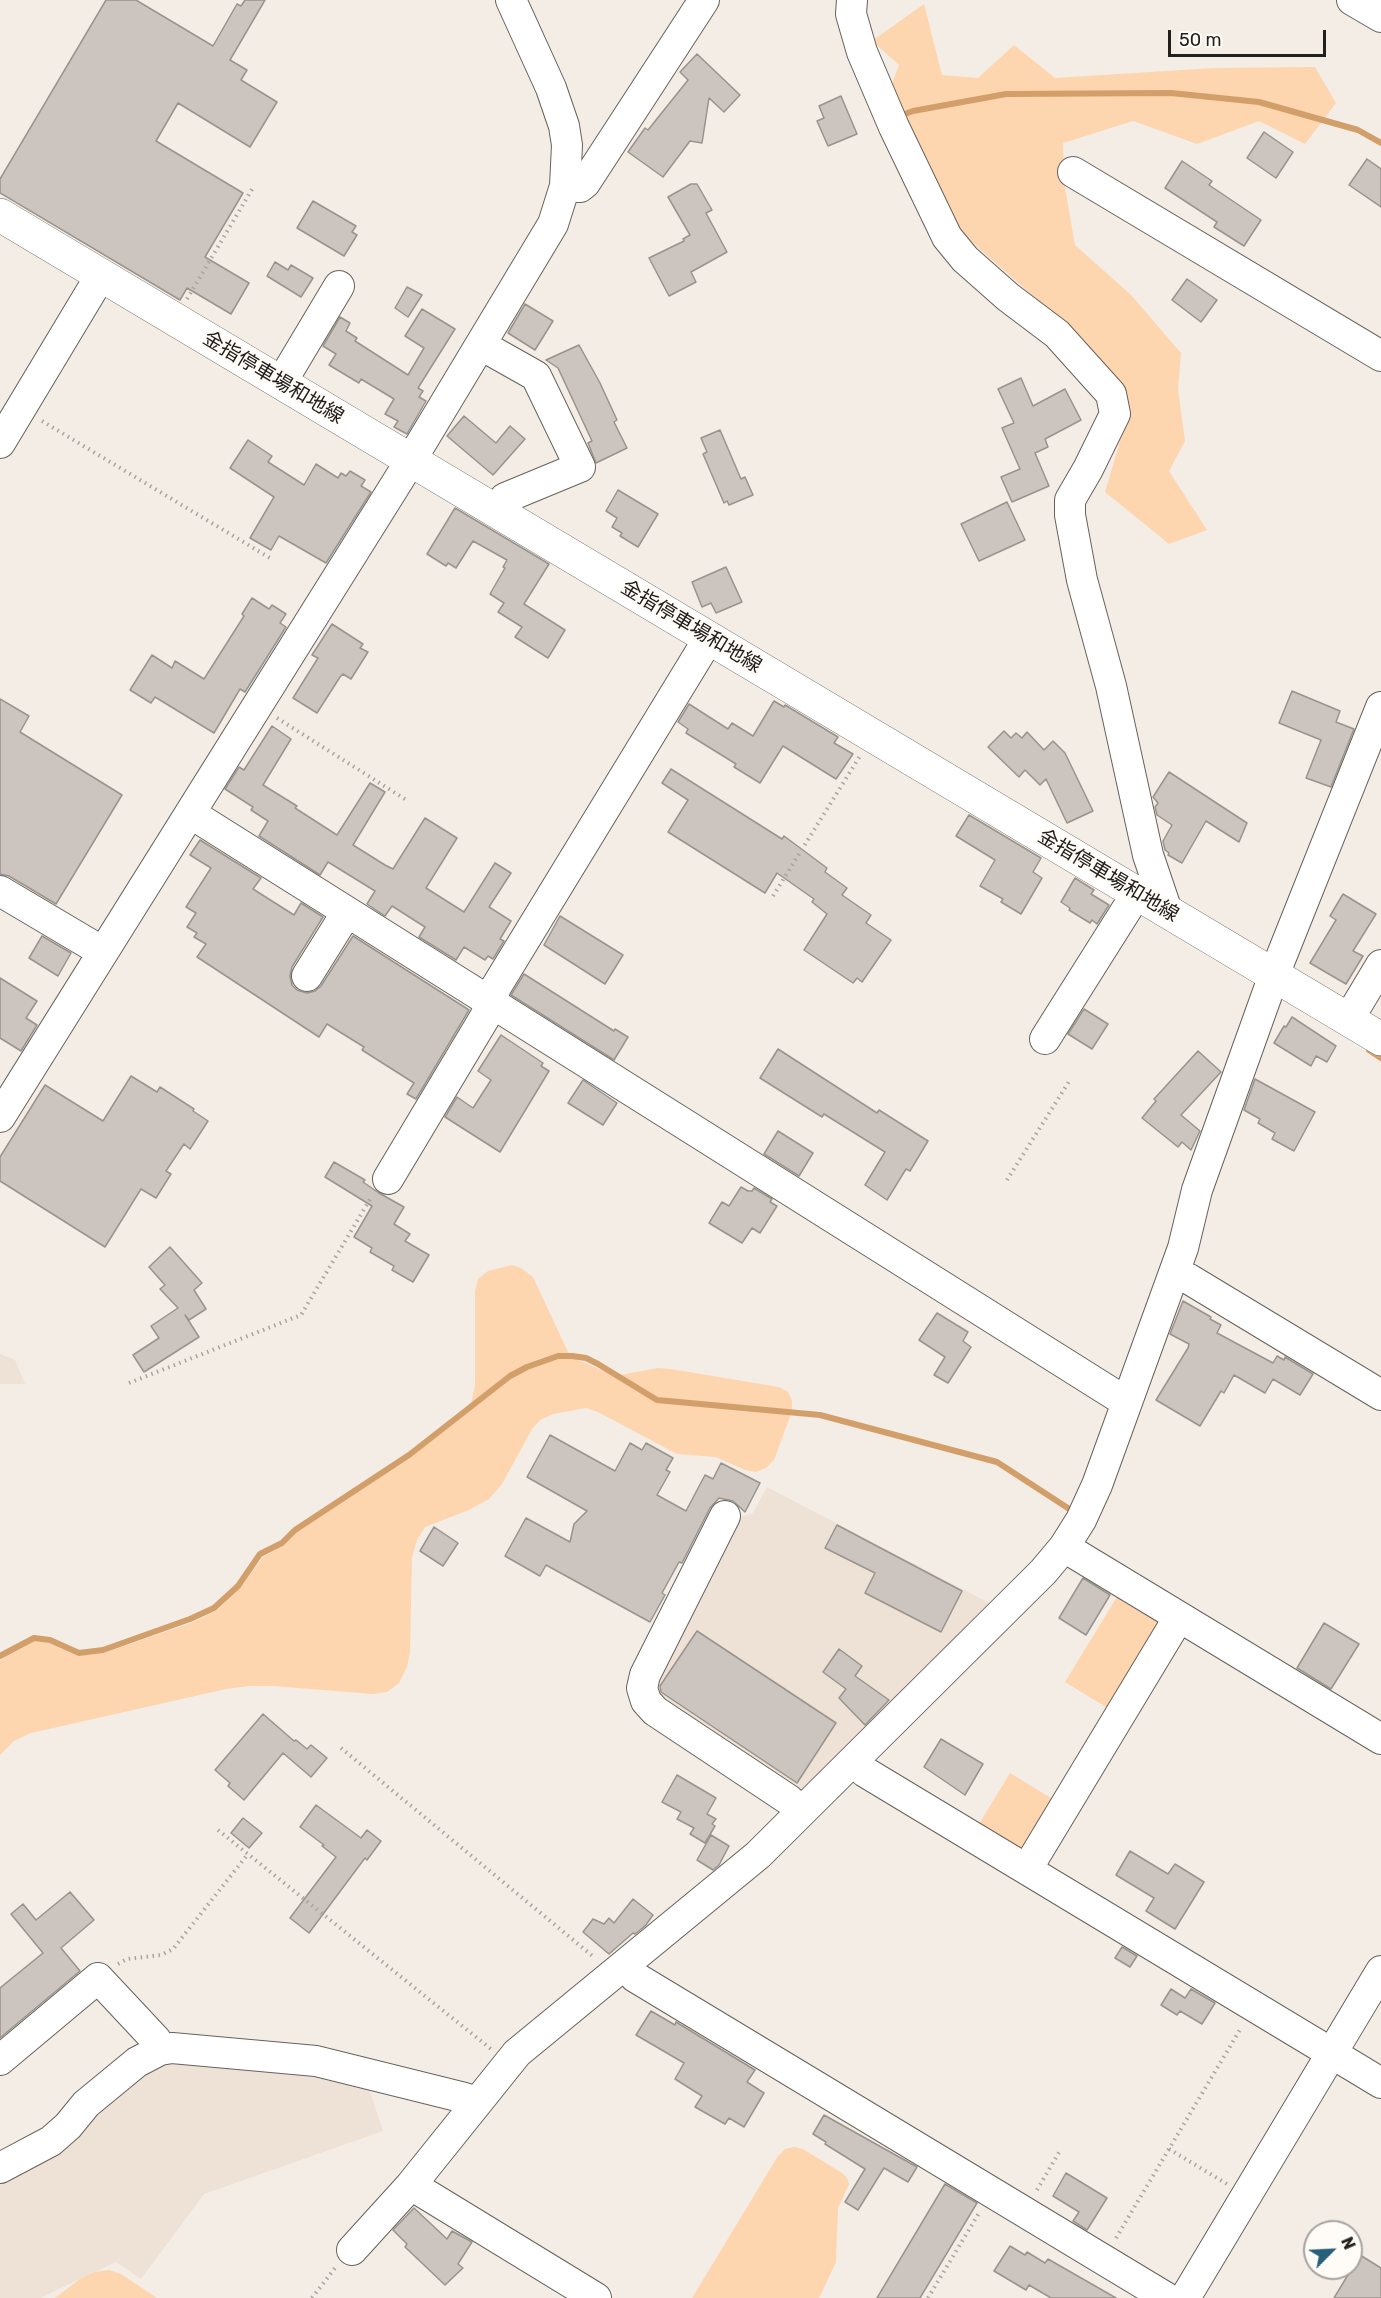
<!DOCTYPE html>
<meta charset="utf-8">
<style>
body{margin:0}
#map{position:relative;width:1381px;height:2298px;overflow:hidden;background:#f4ede6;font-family:Rubik,sans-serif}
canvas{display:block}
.north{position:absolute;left:1303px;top:2220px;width:60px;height:60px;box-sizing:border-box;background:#fffbf7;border:2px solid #a7a3a0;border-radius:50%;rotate:66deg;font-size:16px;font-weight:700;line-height:24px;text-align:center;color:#22201d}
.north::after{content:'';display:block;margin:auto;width:21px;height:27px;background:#275f79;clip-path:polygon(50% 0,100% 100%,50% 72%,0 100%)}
.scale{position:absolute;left:1168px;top:30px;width:158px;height:27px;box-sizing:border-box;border:3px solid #22201d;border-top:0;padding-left:8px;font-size:18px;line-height:21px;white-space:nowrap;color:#22201d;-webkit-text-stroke:4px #fffbf7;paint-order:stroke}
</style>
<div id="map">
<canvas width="1381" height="2298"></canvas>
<div class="north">N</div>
<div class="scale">50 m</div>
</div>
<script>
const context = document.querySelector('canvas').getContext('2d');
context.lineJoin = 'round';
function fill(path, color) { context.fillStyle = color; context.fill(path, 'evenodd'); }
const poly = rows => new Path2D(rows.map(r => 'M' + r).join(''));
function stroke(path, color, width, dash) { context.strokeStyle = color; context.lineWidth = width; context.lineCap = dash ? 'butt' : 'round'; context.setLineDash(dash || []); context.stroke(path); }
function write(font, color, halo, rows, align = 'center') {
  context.font = font + ' Rubik,"Noto Sans JP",sans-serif'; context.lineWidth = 5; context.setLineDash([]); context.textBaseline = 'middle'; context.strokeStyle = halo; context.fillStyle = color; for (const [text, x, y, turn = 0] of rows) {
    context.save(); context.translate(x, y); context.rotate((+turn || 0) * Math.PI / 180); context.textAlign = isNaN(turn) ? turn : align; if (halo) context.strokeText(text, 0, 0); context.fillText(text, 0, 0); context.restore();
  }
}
const built = poly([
 [0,1354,15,1360,25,1384,0,1384],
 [767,1487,997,1607,812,1791,782,1783,661,1704,654,1678,734,1519,753,1513],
 [174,2057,367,2083,383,2131,204,2194,141,2279,116,2262,40,2298,0,2298,0,2178,143,2070]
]);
const green = poly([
 [924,4,942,75,978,78,1014,45,1055,78,1214,68,1315,67,1336,103,1305,144,1259,121,1197,144,1133,121,1063,143,1064,182,1075,245,1131,295,1181,353,1178,389,1185,441,1169,471,1207,530,1169,544,1105,492,1129,411,1039,301,959,231,891,86,899,65,872,41],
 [512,1265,521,1268,533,1277,568,1352,578,1360,615,1376,658,1368,671,1369,779,1387,788,1392,792,1401,792,1411,774,1460,766,1468,756,1472,745,1470,716,1457,677,1454,598,1412,586,1408,553,1414,540,1420,532,1429,502,1484,489,1499,469,1510,425,1527,417,1540,412,1557,410,1652,407,1667,399,1683,387,1692,373,1694,273,1686,249,1686,226,1689,31,1733,14,1741,0,1755,0,1660,35,1641,49,1643,78,1656,104,1653,191,1623,216,1611,240,1588,263,1557,283,1546,297,1532,404,1462,460,1418,471,1404,475,1385,475,1291,478,1279,488,1271],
 [1120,1592,1165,1619,1114,1712,1065,1682],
 [1010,1773,1059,1803,1028,1855,976,1829],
 [794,2147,803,2149,842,2173,847,2178,849,2184,838,2208,836,2262,819,2298,692,2298,778,2156,785,2149],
 [109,2270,121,2274,157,2298,55,2298,80,2279,95,2272]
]);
const stream = poly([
 [897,117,913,111,1006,94,1171,93,1259,102,1358,130,1381,143],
 [1369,1050,1381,1058],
 [0,1656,34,1638,50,1640,79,1653,103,1650,190,1619,214,1608,238,1586,260,1554,282,1543,295,1530,409,1455,510,1376,527,1367,558,1356,572,1356,586,1358,598,1364,657,1400,820,1415,997,1462,1074,1512]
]);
const building = poly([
 [106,0,136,0,213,46,237,4,241,6,245,0,265,0,230,60,247,70,241,80,277,102,250,147,178,103,156,141,243,193,205,257,249,283,231,314,187,288,180,300,0,193,0,179,106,0],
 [697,54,740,95,724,112,709,98,702,143,690,141,663,177,628,152,645,128,648,130,688,80,680,72,697,54],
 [841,96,857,134,828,146,817,121,824,118,819,106,841,96],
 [1264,132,1293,152,1276,178,1247,158,1264,132],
 [1367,159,1381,169,1381,207,1349,185,1367,159],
 [1182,161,1212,181,1209,185,1261,220,1244,246,1214,227,1217,222,1165,188,1182,161],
 [691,184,697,184,712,210,706,213,727,252,691,272,696,282,669,296,649,258,684,241,683,239,690,235,668,197,691,184],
 [313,201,356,226,352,232,357,235,344,256,297,228,313,201],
 [275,262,288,270,291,265,313,278,301,297,267,276,275,262],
 [1187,279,1217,300,1201,322,1172,300,1187,279],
 [407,287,422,295,408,317,395,308,407,287],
 [525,304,553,321,535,350,508,333,525,304],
 [422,309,455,329,418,388,423,391,419,397,426,401,407,434,394,427,398,421,385,414,394,399,361,379,359,383,329,365,336,354,323,346,340,317,350,323,346,331,357,338,355,341,408,375,424,348,405,336,422,309],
 [579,345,600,383,617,420,614,422,627,448,596,463,588,443,592,441,558,368,546,360,579,345],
 [1021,378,1033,406,1065,389,1081,420,1045,439,1048,447,1035,453,1049,486,1012,502,1001,477,1020,469,1002,428,1014,423,998,389,1021,378],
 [464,416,496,443,510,426,525,439,493,475,447,436,464,416],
 [720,430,741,479,745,477,753,495,729,505,727,501,724,503,703,454,707,452,701,438,720,430],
 [248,440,272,456,268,462,304,485,316,464,338,478,341,473,346,476,350,471,365,480,361,486,371,492,326,563,279,536,271,550,250,538,274,497,230,468,248,440],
 [618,490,658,514,638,547,620,536,622,533,612,527,617,518,606,511,618,490],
 [1007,502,1025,540,979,561,961,524,1007,502],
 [455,508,549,564,524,604,565,630,548,658,515,637,522,627,498,612,504,603,490,594,505,568,503,567,507,560,473,541,456,568,448,563,446,566,427,554,455,508],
 [726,567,742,602,716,613,711,603,702,607,692,582,726,567],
 [252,598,269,609,272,605,286,614,280,623,286,627,245,692,240,689,214,733,155,697,151,703,130,690,152,655,172,668,175,661,204,679,244,616,242,614,252,598],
 [332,624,363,644,360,648,368,652,351,679,343,674,340,677,317,713,293,698,318,658,312,655,332,624],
 [1292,691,1340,711,1336,722,1354,729,1331,787,1306,778,1321,740,1279,723,1292,691],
 [0,699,29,716,20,732,122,795,56,904,9,876,0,874,0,699],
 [774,701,784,707,785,705,838,737,834,743,853,754,836,779,783,746,760,783,734,767,736,764,686,733,688,729,678,722,689,704,728,729,732,723,753,736,774,701],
 [272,726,291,739,263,785,297,806,295,808,337,835,370,783,385,792,353,845,385,865,393,869,425,818,457,838,426,888,464,912,495,863,511,873,489,907,511,921,500,939,504,941,493,959,488,956,485,960,464,947,456,960,419,937,425,927,392,906,385,916,367,904,375,891,328,862,320,875,259,836,268,821,251,810,253,807,225,789,239,767,244,770,272,726],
 [1004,731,1011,738,1016,733,1022,738,1027,732,1044,750,1053,741,1065,753,1093,811,1067,823,1046,779,1040,785,1025,770,1019,777,988,747,1004,731],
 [671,769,782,839,784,836,827,868,825,872,847,888,842,895,871,915,866,923,891,940,862,982,857,978,853,983,804,950,827,914,812,902,814,899,777,873,765,893,668,832,688,800,662,783,671,769],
 [1169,772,1247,823,1239,842,1206,821,1182,863,1168,855,1169,853,1165,850,1163,841,1172,825,1157,815,1155,807,1158,803,1153,797,1169,772],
 [969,815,1041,858,1033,872,1042,878,1021,914,1001,902,1003,899,980,886,995,860,956,836,969,815],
 [200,840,261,878,253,889,294,915,301,903,323,917,292,967,290,976,292,985,297,990,307,993,315,991,321,986,353,936,469,1010,416,1099,407,1094,414,1083,362,1050,364,1047,327,1024,319,1037,197,957,206,944,194,937,197,933,187,927,196,913,186,907,211,868,190,855,200,840],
 [1075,878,1094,890,1091,894,1109,905,1097,924,1092,920,1090,923,1069,910,1070,908,1061,902,1075,878],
 [1343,894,1376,914,1353,951,1363,956,1346,984,1310,963,1336,920,1330,916,1343,894],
 [560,916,623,955,605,984,544,945,560,916],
 [42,936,71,953,58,976,29,958,42,936],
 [524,974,614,1031,615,1029,628,1037,614,1060,511,995,524,974],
 [0,978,37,1001,26,1018,37,1025,21,1051,0,1038,0,978],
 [1084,1009,1108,1024,1092,1049,1068,1034,1084,1009],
 [1292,1017,1336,1046,1327,1062,1316,1056,1311,1066,1274,1043,1284,1026,1286,1027,1292,1017],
 [501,1035,543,1063,541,1066,549,1071,500,1152,445,1117,457,1097,473,1108,491,1080,478,1071,501,1035],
 [778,1049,877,1113,879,1110,928,1141,910,1171,906,1169,887,1200,865,1185,885,1152,824,1114,822,1117,760,1078,778,1049],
 [1198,1051,1221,1072,1181,1115,1200,1131,1191,1150,1182,1142,1178,1147,1142,1118,1156,1101,1154,1099,1198,1051],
 [131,1076,157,1092,160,1087,194,1109,193,1111,208,1121,190,1149,184,1144,166,1171,171,1174,156,1198,141,1189,105,1247,0,1181,0,1157,45,1085,103,1121,131,1076],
 [1255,1079,1315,1112,1294,1151,1272,1139,1275,1133,1258,1123,1260,1119,1244,1110,1255,1079],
 [583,1080,617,1103,603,1125,568,1103,583,1080],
 [778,1131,813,1153,799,1176,764,1154,778,1131],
 [334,1162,365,1180,363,1182,379,1193,404,1207,394,1224,410,1234,405,1241,429,1255,413,1282,392,1270,394,1266,370,1252,372,1248,354,1237,372,1206,325,1177,334,1162],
 [741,1187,748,1191,752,1191,754,1188,772,1199,770,1202,777,1206,760,1233,752,1228,742,1243,709,1223,722,1202,729,1206,741,1187],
 [170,1247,202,1283,194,1290,206,1309,189,1320,185,1315,199,1337,144,1372,133,1355,159,1338,151,1326,178,1308,160,1289,165,1285,149,1267,170,1247],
 [1183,1301,1211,1317,1210,1319,1221,1325,1217,1333,1273,1363,1277,1356,1284,1360,1285,1357,1313,1374,1300,1395,1273,1379,1265,1393,1234,1375,1224,1393,1221,1391,1200,1426,1156,1400,1188,1348,1189,1344,1170,1334,1183,1301],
 [937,1313,968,1332,963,1341,971,1347,948,1383,934,1375,945,1357,919,1340,937,1313],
 [550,1435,615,1471,630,1443,642,1450,646,1443,673,1458,666,1470,670,1472,657,1495,686,1511,705,1475,713,1479,721,1463,760,1483,745,1512,733,1501,719,1498,710,1508,682,1563,679,1562,662,1593,665,1595,650,1622,546,1565,540,1576,505,1556,526,1518,570,1542,574,1524,587,1511,527,1477,550,1435],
 [837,1525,962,1591,941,1632,865,1593,875,1573,825,1548,837,1525],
 [434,1527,458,1543,443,1566,420,1551,434,1527],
 [1083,1578,1110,1595,1086,1635,1059,1618,1083,1578],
 [1324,1623,1359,1644,1331,1689,1297,1668,1324,1623],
 [697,1631,836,1723,797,1783,661,1692,660,1686,697,1631],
 [839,1649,862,1666,855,1676,889,1700,865,1725,839,1698,846,1689,823,1672,839,1649],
 [263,1714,294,1741,296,1740,307,1749,311,1745,327,1758,311,1777,283,1753,244,1800,228,1786,230,1783,215,1770,263,1714],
 [941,1739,983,1764,965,1795,924,1767,941,1739],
 [677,1775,716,1798,707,1814,716,1819,712,1824,715,1826,705,1843,690,1834,694,1828,677,1819,681,1812,662,1802,677,1775],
 [316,1805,361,1838,367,1830,381,1841,367,1860,365,1858,309,1933,290,1918,336,1857,322,1846,324,1845,300,1827,316,1805],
 [243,1818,262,1833,249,1848,231,1833,243,1818],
 [711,1835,729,1846,719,1865,713,1870,697,1860,711,1835],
 [1130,1851,1168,1874,1175,1864,1204,1882,1175,1929,1146,1911,1154,1898,1116,1875,1130,1851],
 [70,1892,94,1920,61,1948,80,1971,0,2038,0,1988,43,1953,11,1914,23,1904,36,1920,70,1892],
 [633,1899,653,1915,645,1926,635,1934,633,1933,609,1954,583,1932,593,1919,604,1924,609,1918,614,1923,633,1899],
 [1122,1947,1137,1956,1130,1967,1115,1958,1122,1947],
 [1171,1989,1185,1998,1191,1989,1215,2003,1202,2024,1180,2011,1177,2015,1161,2005,1171,1989],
 [651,2011,675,2025,676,2022,755,2070,747,2082,764,2093,744,2127,729,2118,725,2124,695,2107,702,2096,675,2079,684,2063,636,2035,651,2011],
 [824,2115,917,2167,908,2182,884,2168,858,2210,845,2202,865,2169,825,2144,826,2142,813,2134,824,2115],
 [1066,2173,1107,2198,1087,2230,1073,2221,1079,2212,1053,2196,1066,2173],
 [945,2184,977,2203,920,2298,877,2298,945,2184],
 [414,2208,447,2239,452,2231,472,2242,458,2264,463,2268,445,2285,405,2247,407,2244,393,2230,414,2208],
 [1010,2246,1025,2255,1027,2252,1045,2263,1048,2259,1116,2298,1051,2298,1029,2285,1026,2290,994,2271,1010,2246],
 [1360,2255,1381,2268,1381,2298,1334,2298,1360,2255]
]);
const path = poly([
 [187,299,254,186],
 [42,421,270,558],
 [277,718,408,801],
 [773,896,860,756],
 [1007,1180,1070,1080],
 [129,1383,301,1315,372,1196],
 [341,1748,595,1958],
 [218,1830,491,2049],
 [118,1964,127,1959,161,1955,173,1949,248,1854],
 [1169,2149,1227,2184],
 [1037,2190,1061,2149],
 [1116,2238,1241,2028],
 [312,2298,335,2268],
 [928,2298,979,2213]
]);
const minor = poly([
 [852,0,851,14,862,52,894,127,947,237,965,259,1008,297,1057,334,1111,394,1115,414,1088,469,1070,500,1070,515,1082,580,1111,686,1148,855,1167,911],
 [1352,0,1381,17],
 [1073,172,1381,356],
 [565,186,580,187,585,183,704,0],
 [481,345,536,376,580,467,505,498,497,511],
 [281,383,339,286],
 [0,443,101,275],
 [190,813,1115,1395,1128,1399],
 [0,891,103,952],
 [307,976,347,912],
 [1348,1020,1381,965],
 [1045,1039,1137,893],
 [0,1117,411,460,553,224,565,186,567,145,564,126,551,88,511,0],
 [388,1179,485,1017,496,987,709,638],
 [1174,1274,1189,1279,1381,1395],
 [725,1516,645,1675,642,1688,646,1701,655,1711,789,1800,801,1812],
 [1064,1547,1381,1739],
 [854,1760,865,1772,1381,2083],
 [1027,1869,1179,1617],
 [625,1965,635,1977,1167,2298],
 [0,2060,98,1978,156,2040,160,2050],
 [0,2168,51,2141,68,2126,86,2104,137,2062,160,2050,172,2048,316,2061,465,2098,474,2106],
 [411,2185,596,2298],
 [352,2250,411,2185,517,2053,758,1855,1043,1572,1064,1547,1081,1520,1097,1485,1183,1248,1197,1190,1274,975,1381,707],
 [1185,2298,1381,1971]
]);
const major = poly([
 [0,215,1381,1039]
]);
const streetNames = [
 ["金指停車場和地線",273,378,31],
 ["金指停車場和地線",691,627,31],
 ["金指停車場和地線",1108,876,31]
];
fill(built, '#eee1d5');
fill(green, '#fdd5ae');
stroke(stream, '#d29e69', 6);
fill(building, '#ccc5bf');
stroke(building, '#99938d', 1.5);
stroke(minor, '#68625c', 32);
stroke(major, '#68625c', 34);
stroke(path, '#a9a49f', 4, [1.5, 4.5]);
stroke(minor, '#fff', 30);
stroke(major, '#fff', 33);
write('20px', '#22201d', '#fffbf7', streetNames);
</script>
